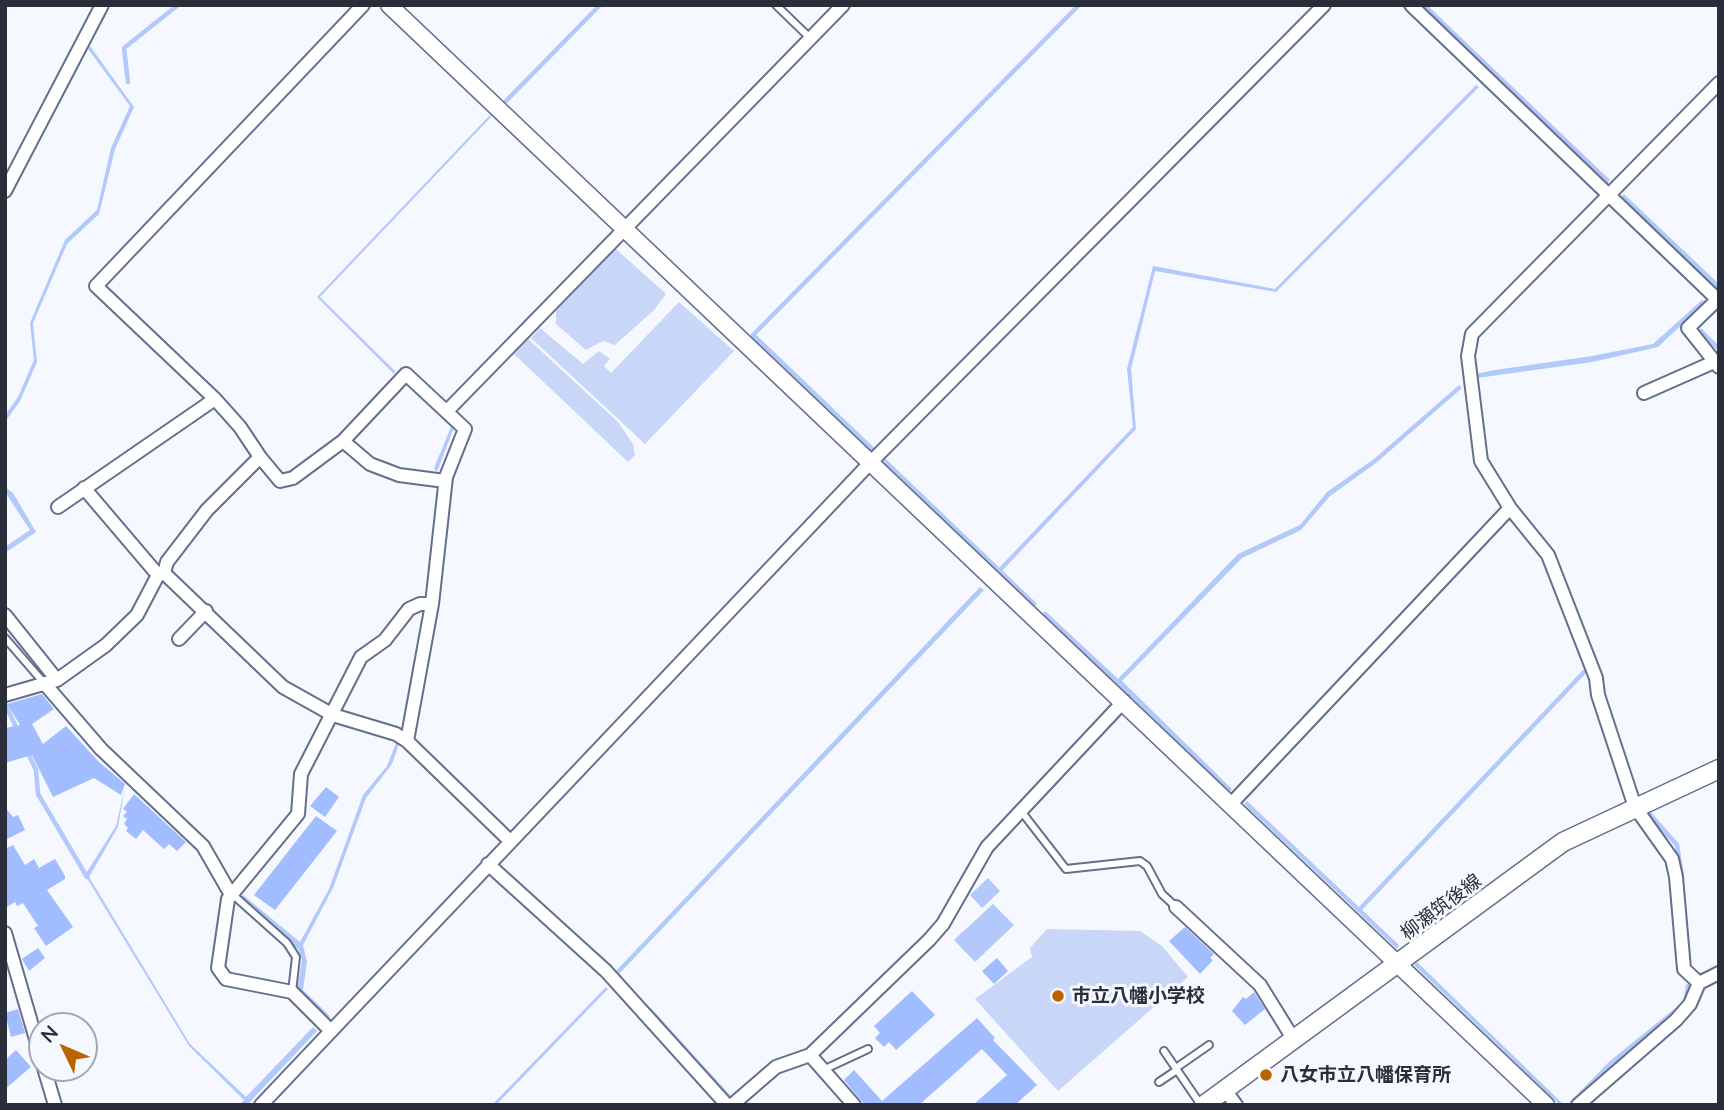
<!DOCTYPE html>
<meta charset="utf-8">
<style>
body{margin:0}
#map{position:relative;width:1724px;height:1110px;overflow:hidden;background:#f5f8fe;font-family:Lato,sans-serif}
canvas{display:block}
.frame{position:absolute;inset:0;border:7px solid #292e3a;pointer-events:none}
.north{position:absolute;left:28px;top:1012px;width:70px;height:70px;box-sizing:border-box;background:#f5f8fe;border:2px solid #a3a7b0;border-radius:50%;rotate:314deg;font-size:19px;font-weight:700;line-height:28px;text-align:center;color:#292e3a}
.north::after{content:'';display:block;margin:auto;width:24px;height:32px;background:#bb6300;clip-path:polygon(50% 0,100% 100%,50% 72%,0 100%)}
</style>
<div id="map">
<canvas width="1724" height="1110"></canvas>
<div class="frame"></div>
<div class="north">N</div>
</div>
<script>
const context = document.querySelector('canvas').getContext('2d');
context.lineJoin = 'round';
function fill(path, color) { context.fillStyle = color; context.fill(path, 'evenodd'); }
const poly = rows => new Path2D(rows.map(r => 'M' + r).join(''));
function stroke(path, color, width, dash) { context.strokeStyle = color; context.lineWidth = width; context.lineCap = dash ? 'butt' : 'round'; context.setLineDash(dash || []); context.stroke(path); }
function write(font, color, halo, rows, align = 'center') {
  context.font = font + ' Lato,"Noto Sans JP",sans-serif'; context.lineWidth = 6; context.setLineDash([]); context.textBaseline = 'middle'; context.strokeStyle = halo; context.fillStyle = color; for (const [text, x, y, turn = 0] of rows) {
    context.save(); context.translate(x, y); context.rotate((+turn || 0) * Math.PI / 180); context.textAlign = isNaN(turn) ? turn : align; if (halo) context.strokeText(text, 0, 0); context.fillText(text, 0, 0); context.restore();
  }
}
const green = poly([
 [615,248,666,294,654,310,615,345,603,341,586,350,556,324,556,311],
 [679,302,734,351,645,444,531,338,540,328,583,364,599,351,610,359,604,366,611,373],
 [528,339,618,422,633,444,635,455,628,462,514,354],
 [1047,929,1140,931,1162,946,1188,977,1058,1091,975,999,1032,957,1030,948]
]);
const water = poly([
 [1420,5,1427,5,1610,180,1607,184],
 [90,46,134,107,115,149,99,214,67,244,33,323,37,362,20,401,5,422,5,415,18,397,34,360,30,323,65,240,97,210,111,148,130,106,88,49],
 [1476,85,1479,87,1276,292,1155,271,1131,369,1136,429,999,574,996,571,1133,427,1127,369,1153,266,1275,289],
 [490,115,491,117,320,297,395,371,394,374,317,297],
 [1624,194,1719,284,1717,291,1621,197],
 [1702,300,1705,303,1658,347,1592,362,1477,378,1476,374,1495,370,1592,356,1653,344],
 [408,382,455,425,437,472,434,468,451,427,406,385],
 [1459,385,1462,388,1376,463,1330,496,1301,530,1242,558,1122,681,1232,789,1230,792,1115,682,1238,554,1300,525,1327,492,1374,459],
 [5,487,13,493,36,532,5,553,5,547,30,530,5,492],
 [980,587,984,590,619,974,646,1004,644,1007,614,973],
 [396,743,399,744,392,764,366,798,333,888,303,945,307,962,303,990,330,1016,327,1020,297,991,302,960,299,950,240,898,243,895,300,942,329,889,363,795,387,766],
 [125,787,118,827,89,877,190,1044,246,1097,313,1027,317,1031,247,1105,239,1105,244,1100,189,1046,85,875,116,826],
 [1247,801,1399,945,1397,949,1244,804],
 [988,878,1000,891,982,908,970,895],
 [993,904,1014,925,975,962,954,940],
 [1417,962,1564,1105,1560,1105,1414,965],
 [606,987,608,989,496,1105,492,1105],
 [651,1008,731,1096,728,1099,648,1011]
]);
const stream = poly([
 [128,82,124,48,178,5],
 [506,101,600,5],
 [1701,331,1717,347],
 [1034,604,753,335,1079,5],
 [1045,614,1118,682],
 [5,704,17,729],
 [28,753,36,770,38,794,87,877],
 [1648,812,1677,845,1682,877],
 [1359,910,1584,672],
 [1686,999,1688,986],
 [1570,1105,1611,1063,1679,1008]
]);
const building = poly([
 [42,694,54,709,32,724,43,744,66,726,98,761,125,784,121,795,94,778,53,797,32,755,5,763,5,728,20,725,7,704],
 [326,787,339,797,325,817,310,806],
 [134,794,186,842,177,851,169,844,164,849,143,830,136,839,126,831,128,828,124,824,127,819,123,816,127,812,123,809],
 [5,807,13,817,18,815,25,830,5,840],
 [316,816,337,831,275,910,254,895],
 [13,845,25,865,34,859,39,868,55,859,65,876,65,879,47,890,73,927,46,946,34,928,38,926,23,903,17,906,15,902,5,908,5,849],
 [1185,927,1214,954,1210,958,1213,960,1200,974,1169,941],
 [38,948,45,958,29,971,22,959],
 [997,958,1008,971,994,984,982,971],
 [912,991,935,1015,896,1050,889,1042,884,1047,875,1038,880,1033,874,1026],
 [1254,992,1265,1009,1245,1025,1232,1011,1243,997,1246,999],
 [18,1009,25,1033,11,1037,5,1013],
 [977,1018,995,1038,993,1040,1037,1085,1015,1105,973,1105,1007,1075,982,1049,919,1105,865,1105,844,1080,854,1070,882,1101],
 [16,1050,31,1067,5,1089,5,1060]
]);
const service = poly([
 [776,5,810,38],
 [5,638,44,683],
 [1021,811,1066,869,1140,861,1147,866,1162,894,1176,907],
 [231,893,287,943,296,957,292,992],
 [1164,1051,1201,1105],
 [1176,1068,1209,1045],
 [823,1070,868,1049],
 [1159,1082,1177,1070]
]);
const minor = poly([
 [363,5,96,286,215,399,240,427,260,457,280,481,293,478,343,441,406,374,465,429,446,477,432,604,407,741,510,841],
 [1411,5,1717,299],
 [5,191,102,5],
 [1719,298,1688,328,1719,367],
 [1644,393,1714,362],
 [448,410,843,5],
 [343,441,370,464,399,475,445,481],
 [84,488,158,575],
 [58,507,215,399],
 [1510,508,1548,555,1596,678,1598,695,1635,807,1672,859,1676,877,1684,969,1699,983],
 [164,573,167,562,207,510,260,457],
 [5,615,57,680],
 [179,639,206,611],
 [44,683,101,749,203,846,230,893],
 [5,695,57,680,106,645,137,615,158,575,164,573,283,687,333,715,396,734,407,741],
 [1231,804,1510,508,1481,461,1468,356,1472,334,1719,83],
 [488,864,606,971,727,1105],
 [1176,907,1260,985,1294,1040],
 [5,933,42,1060],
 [331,1031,292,992,226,979,218,968,228,899,298,814,301,774,361,657,385,640,409,609,420,604,432,604],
 [810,1055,854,1105],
 [44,1068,55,1105],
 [1225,1090,1236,1105],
 [261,1105,871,462,1324,5],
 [732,1105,776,1067,810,1055,929,940,943,924,987,847,1124,701],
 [1578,1105,1676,1020,1690,1004,1699,983,1719,973]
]);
const tertiary = poly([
 [389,5,1546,1105]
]);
const secondary = poly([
 [1204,1105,1563,842,1719,769]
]);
const markers = [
 [1058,996,7,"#bb6300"],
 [1266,1075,7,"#bb6300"]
];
const streetNames = [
 ["柳瀬筑後線",1441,907,-37]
];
const poiNames = [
 ["市立八幡小学校",1072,996],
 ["八女市立八幡保育所",1280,1075]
];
fill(green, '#c8d6f7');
fill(water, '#b3c8fb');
stroke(stream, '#b3c8fb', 4.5);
fill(building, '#a1bdff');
stroke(service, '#636f8b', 10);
stroke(minor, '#636f8b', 16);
stroke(tertiary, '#636f8b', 19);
stroke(secondary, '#636f8b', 21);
stroke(service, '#fff', 6);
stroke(minor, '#fff', 12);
stroke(tertiary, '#fff', 16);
stroke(secondary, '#fff', 18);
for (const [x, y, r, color] of markers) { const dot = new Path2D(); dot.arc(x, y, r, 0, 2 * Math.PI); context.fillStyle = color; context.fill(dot); stroke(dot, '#f5f8fe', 2.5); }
write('19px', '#292e3a', '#f5f8fe', streetNames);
write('bold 19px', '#292e3a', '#f5f8fe', poiNames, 'left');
</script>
